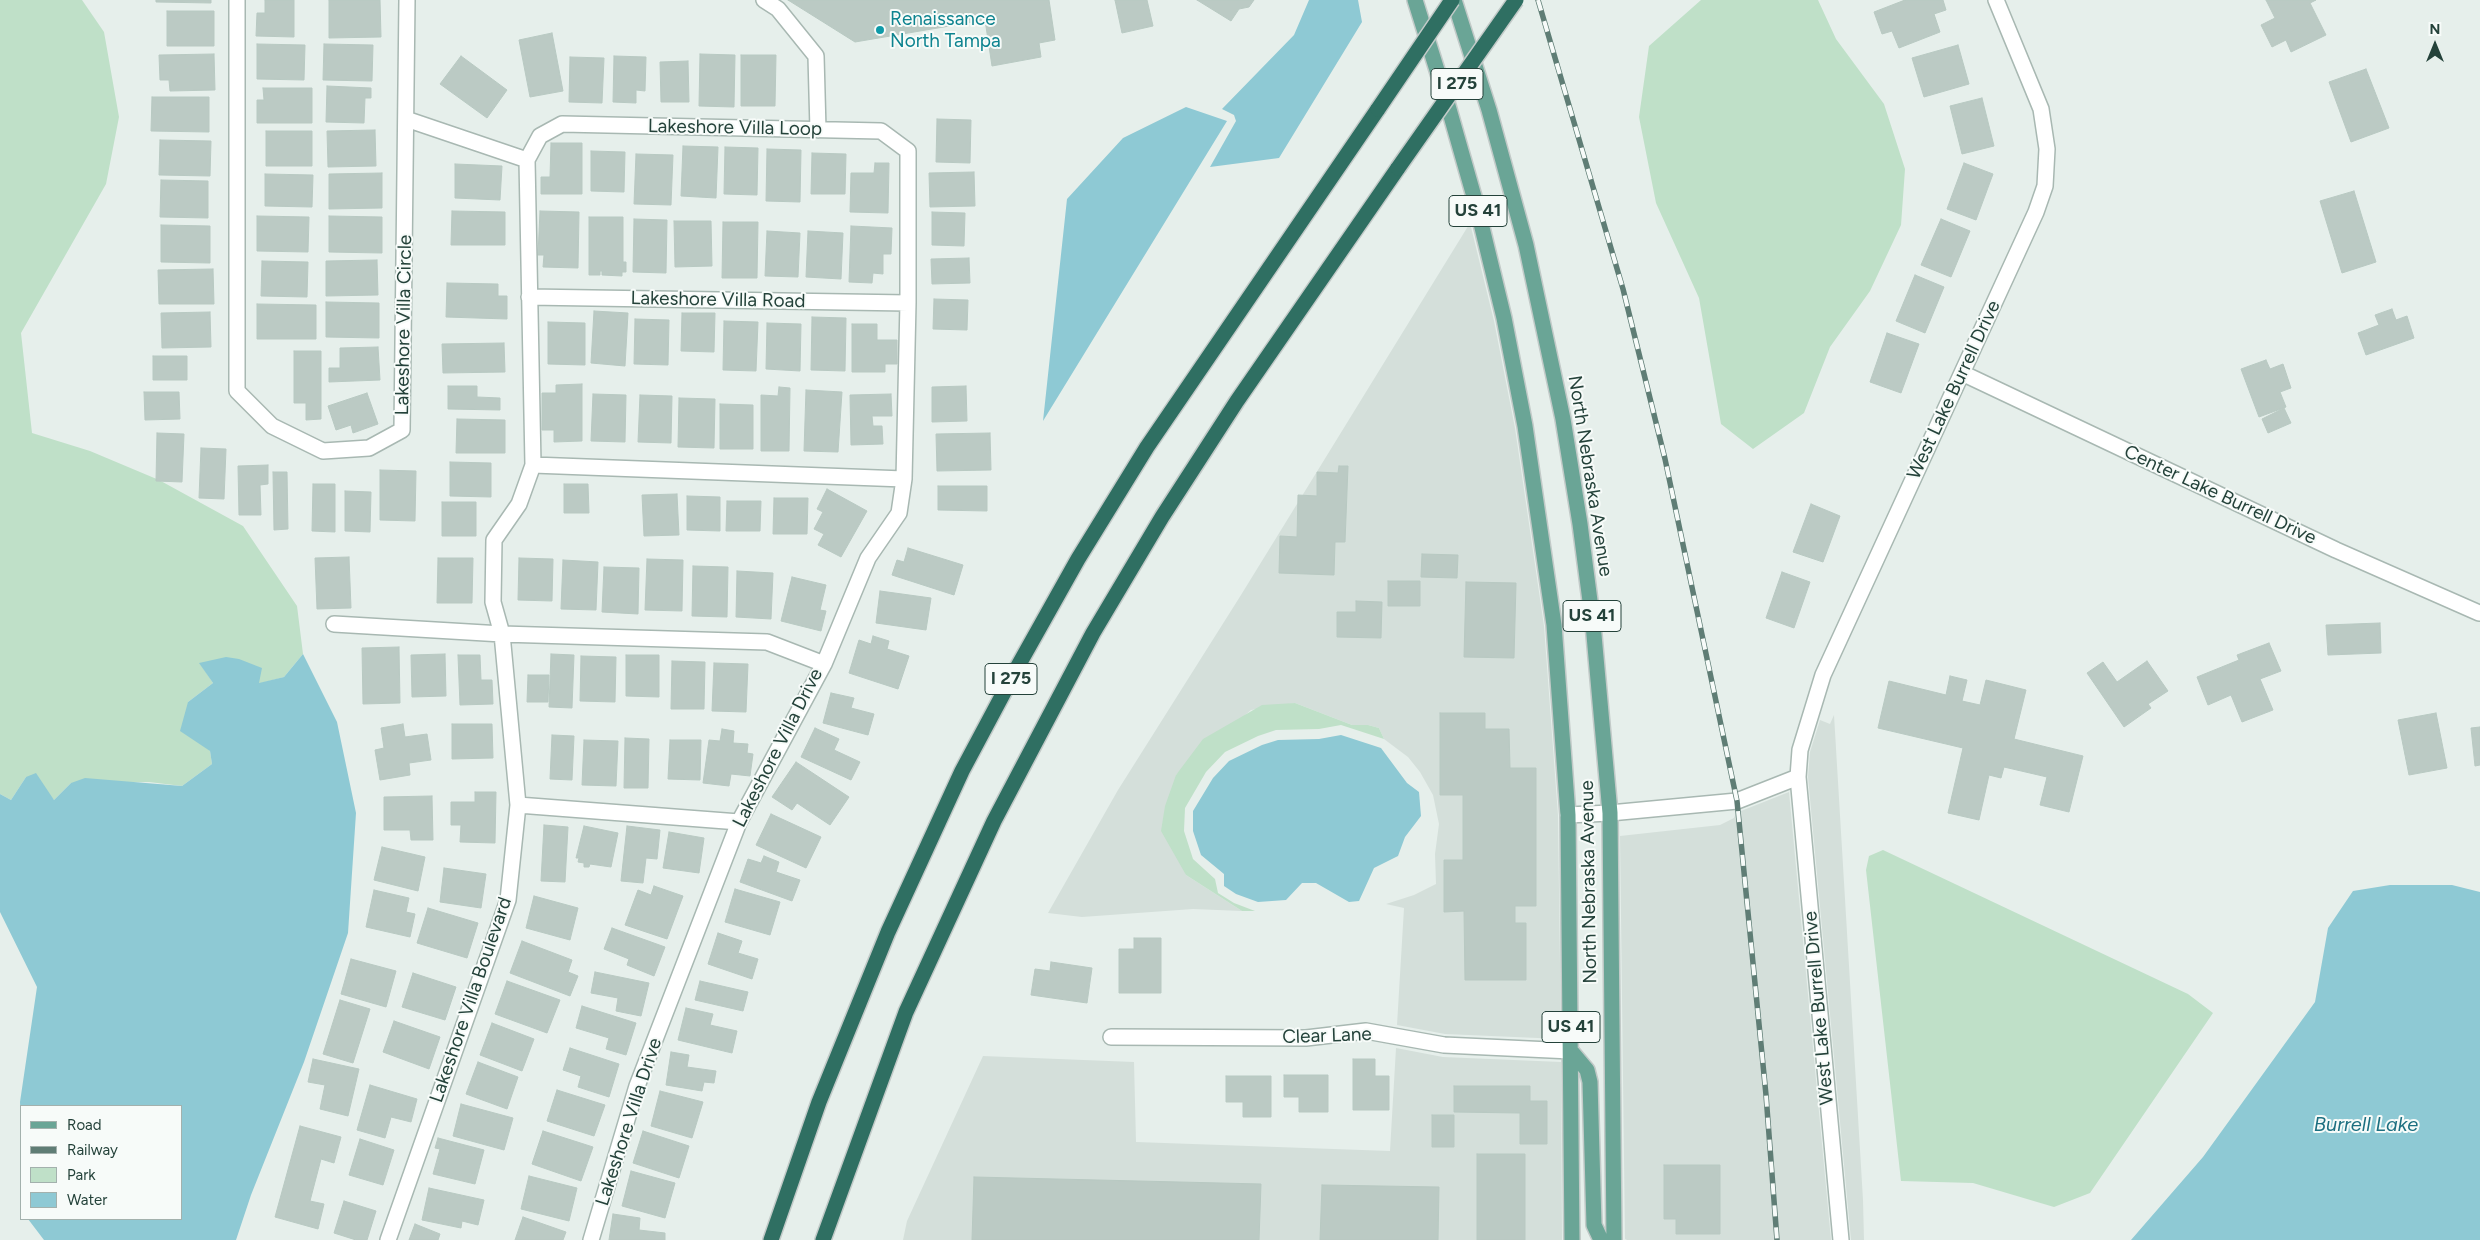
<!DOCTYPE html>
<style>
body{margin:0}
#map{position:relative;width:2480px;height:1240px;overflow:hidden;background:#e6efeb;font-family:Figtree,sans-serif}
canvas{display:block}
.legend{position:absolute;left:20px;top:1105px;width:162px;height:115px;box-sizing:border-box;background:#f7fbf9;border:1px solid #a3b1ad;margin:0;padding:6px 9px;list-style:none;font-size:15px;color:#24423a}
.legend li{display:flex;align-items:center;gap:10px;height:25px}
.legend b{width:25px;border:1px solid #a3b1ad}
.north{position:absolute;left:2410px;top:20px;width:50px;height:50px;-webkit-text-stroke:4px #f7fbf9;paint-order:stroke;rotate:0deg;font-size:14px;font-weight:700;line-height:20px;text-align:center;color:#24423a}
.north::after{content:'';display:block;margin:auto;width:18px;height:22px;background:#24423a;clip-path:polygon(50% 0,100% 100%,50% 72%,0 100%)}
</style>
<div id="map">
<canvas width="2480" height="1240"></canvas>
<ul class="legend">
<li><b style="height:6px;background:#6aa596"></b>Road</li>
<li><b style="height:6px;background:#5f7d75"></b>Railway</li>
<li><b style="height:14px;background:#bfe0c8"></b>Park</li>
<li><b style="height:14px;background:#8ec9d4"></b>Water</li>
</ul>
<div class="north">N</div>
</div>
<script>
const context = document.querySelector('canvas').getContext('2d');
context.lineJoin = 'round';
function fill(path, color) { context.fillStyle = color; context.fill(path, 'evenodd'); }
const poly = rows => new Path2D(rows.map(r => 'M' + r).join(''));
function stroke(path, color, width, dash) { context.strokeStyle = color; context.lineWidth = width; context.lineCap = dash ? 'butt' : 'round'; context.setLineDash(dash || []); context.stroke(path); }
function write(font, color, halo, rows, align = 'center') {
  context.font = font + ' Figtree,sans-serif'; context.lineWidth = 4; context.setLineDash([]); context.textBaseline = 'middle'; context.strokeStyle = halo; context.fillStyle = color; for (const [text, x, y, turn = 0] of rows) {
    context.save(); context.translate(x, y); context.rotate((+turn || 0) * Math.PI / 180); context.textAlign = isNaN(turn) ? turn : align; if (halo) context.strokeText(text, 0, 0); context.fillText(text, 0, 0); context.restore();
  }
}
const built = poly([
 [1470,223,1494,321,1515,428,1544,626,1558,815,1561,1039,1445,1034,1397,1025,1404,908,1386,904,1414,895,1436,884,1435,854,1439,824,1433,795,1420,772,1408,757,1384,739,1379,728,1368,725,1352,725,1295,703,1251,710,1176,775,1186,875,1242,911,1193,909,1082,917,1048,913,1118,790,1241,595],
 [1834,715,1863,1200,1864,1240,1851,1240,1808,777,1810,752,1820,720,1830,724],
 [1789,792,1831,1240,1627,1240,1625,1239,1620,836,1720,825,1734,818,1736,813],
 [1396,1048,1443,1057,1561,1062,1562,1240,903,1240,907,1221,983,1056,1134,1062,1136,1142,1390,1151]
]);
const green = poly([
 [0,0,82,0,104,32,119,117,106,184,21,333,32,433,90,451,159,480,243,526,297,606,303,654,284,677,258,684,200,663,213,683,188,702,210,751,212,764,182,786,149,782,71,783,54,800,26,777,11,800,0,794],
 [1701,0,1818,0,1836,39,1884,104,1905,169,1901,225,1870,291,1830,347,1804,413,1753,449,1721,424,1699,298,1656,203,1639,117,1649,46],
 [1295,703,1352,725,1368,725,1379,728,1384,739,1341,725,1319,729,1276,730,1258,736,1225,752,1206,772,1185,808,1184,831,1193,859,1215,879,1218,893,1234,903,1255,911,1242,911,1186,875,1161,831,1165,806,1176,775,1203,739,1262,705],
 [1883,850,2188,994,2213,1013,2090,1193,2054,1207,1973,1183,1901,1181,1866,870,1869,856]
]);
const water = poly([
 [1309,0,1358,0,1362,22,1279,158,1210,167,1236,121,1234,115,1222,109,1294,35],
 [1186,107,1227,121,1043,421,1067,199,1123,138],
 [303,654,337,722,356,813,348,933,304,1062,251,1195,236,1240,44,1240,28,1219,181,1219,181,1106,21,1106,21,1125,20,1102,37,987,0,912,0,794,11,800,26,777,36,773,54,800,71,783,85,778,182,786,212,764,210,751,180,731,188,702,213,683,199,663,226,657,239,659,262,668,259,683,284,677],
 [1341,735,1381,748,1407,783,1419,792,1421,816,1405,837,1398,856,1374,868,1359,901,1349,902,1316,883,1302,883,1286,900,1258,902,1236,894,1224,886,1224,874,1201,855,1193,831,1193,811,1213,778,1229,761,1262,745,1278,740,1319,739],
 [2390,885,2452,885,2480,892,2480,1240,2131,1240,2203,1157,2315,1002,2328,928,2353,891]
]);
const building = poly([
 [156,0,211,0,211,3,156,2,156,0],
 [265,0,294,0,294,37,256,36,257,13,265,13,265,0],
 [329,0,380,0,381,37,329,38,329,0],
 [788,0,1049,0,1055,40,1039,43,1041,57,992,66,985,20,855,42,788,0],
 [1115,0,1147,0,1153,26,1122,33,1115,0],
 [1197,0,1254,0,1249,7,1239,9,1231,21,1197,0],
 [1905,0,1943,0,1946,10,1934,14,1940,32,1899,48,1892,31,1882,34,1874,12,1905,0],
 [2266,0,2316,0,2310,3,2326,35,2291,52,2286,40,2272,47,2261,25,2275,18,2266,0],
 [167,11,214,11,214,46,167,46,167,11],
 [552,33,563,91,530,97,519,40,552,33],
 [257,44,305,45,304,80,257,79,257,44],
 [324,44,373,45,372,81,323,80,324,44],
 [1958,45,1969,84,1924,97,1912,58,1958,45],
 [214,54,215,90,170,91,169,80,160,80,159,55,214,54],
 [700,54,735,55,734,107,699,106,700,54],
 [741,55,776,55,775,106,741,106,741,55],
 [461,56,507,90,487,118,440,84,461,56],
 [614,56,646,57,645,91,636,90,636,103,613,102,614,56],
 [570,57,604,58,602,103,569,102,570,57],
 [688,61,689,102,661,102,660,62,688,61],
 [2366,69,2389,128,2351,142,2329,82,2366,69],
 [327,86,371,88,371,98,365,98,364,123,326,122,327,86],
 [263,88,312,88,312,123,257,123,257,100,264,100,263,88],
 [152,97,209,97,209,132,151,131,152,97],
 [1982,98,1994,146,1962,154,1950,106,1982,98],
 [937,119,971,120,970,163,936,162,937,119],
 [375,130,376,166,328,167,327,131,375,130],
 [266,131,312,131,312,166,266,166,266,131],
 [160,140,211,141,210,176,159,175,160,140],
 [551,143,582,143,582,194,541,194,541,177,550,177,551,143],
 [683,146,718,147,716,198,681,196,683,146],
 [725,147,758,148,757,195,724,194,725,147],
 [767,149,801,150,800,202,766,201,767,149],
 [591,151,625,152,624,192,591,191,591,151],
 [812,153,846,154,845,194,811,194,812,153],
 [636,154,673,155,671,205,634,204,636,154],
 [875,163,889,163,888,213,850,212,851,173,874,173,875,163],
 [1964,163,1993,174,1976,220,1947,209,1964,163],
 [455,164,502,166,500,200,455,198,455,164],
 [974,172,975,206,930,207,929,173,974,172],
 [382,173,382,208,329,209,329,174,382,173],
 [265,174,313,175,312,207,265,206,265,174],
 [161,180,208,181,208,218,160,217,161,180],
 [2354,191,2376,262,2342,273,2320,201,2354,191],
 [452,211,505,212,505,245,451,245,452,211],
 [540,211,579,212,578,268,543,267,544,255,538,255,540,211],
 [932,212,965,213,964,246,932,245,932,212],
 [257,216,309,217,308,252,257,251,257,216],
 [329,216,382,217,382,253,329,252,329,216],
 [589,217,623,217,623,262,626,262,626,272,622,272,622,276,602,275,602,271,600,271,600,275,589,275,589,217],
 [634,219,667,220,666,273,633,272,634,219],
 [1941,219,1970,231,1951,277,1921,265,1941,219],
 [674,221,711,221,712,266,675,267,674,221],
 [723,222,758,222,757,278,722,278,723,222],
 [161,225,210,226,210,263,161,262,161,225],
 [851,226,892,228,891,254,883,254,883,274,873,273,872,283,849,282,851,226],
 [767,231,800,233,798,277,765,276,767,231],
 [808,231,843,233,841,279,806,277,808,231],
 [969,258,970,283,932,284,931,259,969,258],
 [377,260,378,295,326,296,326,261,377,260],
 [262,261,308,262,307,297,261,296,262,261],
 [213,269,214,304,159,304,158,270,213,269],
 [1915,275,1944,287,1925,333,1896,321,1915,275],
 [447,283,498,284,498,296,507,296,507,319,446,317,447,283],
 [934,299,968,300,967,330,933,329,934,299],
 [326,302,379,303,379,338,326,337,326,302],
 [257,304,316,305,316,339,257,339,257,304],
 [2392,309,2396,320,2407,316,2414,338,2366,355,2358,333,2379,325,2375,315,2392,309],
 [594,311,628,313,625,366,591,363,594,311],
 [210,312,211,347,162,348,161,313,210,312],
 [682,313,715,313,714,352,681,351,682,313],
 [812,317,846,318,845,371,811,370,812,317],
 [635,319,669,320,668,365,634,364,635,319],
 [724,321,758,322,756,371,723,370,724,321],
 [548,322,585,323,585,365,548,364,548,322],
 [767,323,801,324,800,371,766,369,767,323],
 [852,324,877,324,877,340,897,340,897,364,885,364,885,372,852,372,852,324],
 [1887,333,1919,344,1901,393,1870,382,1887,333],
 [504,343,505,372,443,373,442,344,504,343],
 [378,347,380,380,329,382,329,368,340,368,340,348,378,347],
 [294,351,321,351,321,419,306,420,306,403,294,403,294,351],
 [153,356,187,356,187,380,153,380,153,356],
 [2266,360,2270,369,2283,364,2291,388,2280,392,2286,407,2259,417,2241,369,2266,360],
 [582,384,582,441,554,442,554,430,542,430,542,393,556,393,556,385,582,384],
 [448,386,477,386,477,397,500,398,500,410,448,409,448,386],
 [966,386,967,421,932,422,932,387,966,386],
 [779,387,790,388,789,451,761,451,761,395,778,396,779,387],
 [806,390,842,392,838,452,804,451,806,390],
 [144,392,179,392,180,419,145,420,144,392],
 [367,393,378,424,353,433,351,425,336,430,328,406,367,393],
 [593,394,626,395,625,442,591,441,593,394],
 [891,394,892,416,872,416,873,426,882,426,883,444,851,445,850,395,891,394],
 [640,395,672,396,671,443,638,442,640,395],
 [679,398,715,399,714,448,678,447,679,398],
 [720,404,753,405,753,449,720,449,720,404],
 [2284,408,2291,423,2268,433,2262,419,2284,408],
 [457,419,505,420,505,453,456,453,457,419],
 [157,433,184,434,182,482,156,481,157,433],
 [990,433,991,470,937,471,936,434,990,433],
 [201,448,226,449,224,499,199,498,201,448],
 [450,462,491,463,491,497,450,496,450,462],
 [268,465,268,484,260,485,261,515,239,515,238,466,268,465],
 [1339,466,1348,466,1345,542,1335,542,1334,575,1279,573,1280,536,1297,537,1298,495,1317,496,1317,472,1338,473,1339,466],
 [380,470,416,471,415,521,380,520,380,470],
 [273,472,287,472,288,529,274,530,273,472],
 [313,484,335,484,335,532,312,531,313,484],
 [564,484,588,484,589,513,564,513,564,484],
 [938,486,987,486,987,511,938,510,938,486],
 [827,489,867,511,841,557,818,545,824,534,814,529,823,512,817,509,827,489],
 [345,491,371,492,370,532,345,531,345,491],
 [677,494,679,535,644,536,642,495,677,494],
 [687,496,720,497,720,531,687,530,687,496],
 [774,498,808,498,807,534,773,534,774,498],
 [727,501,761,501,760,531,726,531,727,501],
 [442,502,476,502,476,536,442,536,442,502],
 [1811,504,1840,516,1823,562,1793,552,1811,504],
 [908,548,963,565,954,595,892,575,897,560,904,562,908,548],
 [1422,554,1458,555,1457,578,1421,577,1422,554],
 [349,557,351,608,317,609,315,558,349,557],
 [438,558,473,558,472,603,437,603,438,558],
 [519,558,553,559,552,601,518,600,519,558],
 [647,559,683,560,682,611,645,610,647,559],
 [563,560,598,562,596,610,561,609,563,560],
 [693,566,728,567,727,617,692,616,693,566],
 [604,567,639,568,638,614,602,612,604,567],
 [737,571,773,573,771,619,736,617,737,571],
 [1782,572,1810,582,1794,628,1766,618,1782,572],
 [792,577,826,585,820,610,826,611,821,631,781,621,792,577],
 [1388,581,1420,581,1420,606,1388,606,1388,581],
 [1466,582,1516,583,1514,658,1464,657,1466,582],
 [880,591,931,598,926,630,876,623,880,591],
 [1356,601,1382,602,1381,638,1337,637,1337,612,1356,612,1356,601],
 [2380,623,2381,653,2328,655,2326,625,2380,623],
 [873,636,889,641,887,649,909,656,898,689,849,673,859,640,871,644,873,636],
 [2269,643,2281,671,2260,679,2273,710,2242,722,2231,695,2208,705,2197,677,2239,660,2237,655,2269,643],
 [399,647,400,703,363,704,362,648,399,647],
 [445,654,446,696,412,697,411,655,445,654],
 [551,654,574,655,572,708,549,707,551,654],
 [458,655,480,655,481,680,492,680,493,704,460,705,458,655],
 [626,655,659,655,659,697,626,696,626,655],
 [581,656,616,657,615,702,580,701,581,656],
 [672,661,705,662,704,709,671,709,672,661],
 [2147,661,2168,691,2148,704,2151,708,2124,727,2087,673,2103,662,2117,682,2147,661],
 [714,663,748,664,746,712,712,711,714,663],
 [528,675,549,675,548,702,527,702,528,675],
 [1950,676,1967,680,1962,701,1980,705,1986,680,2026,690,2014,739,2083,756,2069,812,2040,805,2047,777,2004,767,2001,778,1989,775,1979,820,1948,813,1963,748,1878,728,1889,681,1946,695,1950,676],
 [831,693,854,698,851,708,874,714,868,735,823,723,831,693],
 [1440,713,1485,713,1485,729,1509,729,1510,768,1536,768,1536,906,1515,906,1515,923,1526,923,1526,980,1465,980,1464,911,1444,912,1444,860,1463,860,1463,795,1440,795,1440,713],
 [2436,713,2447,768,2409,775,2398,720,2436,713],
 [403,724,405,737,427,734,431,760,409,763,410,775,380,780,375,750,384,748,381,728,403,724],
 [452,724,492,724,493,758,452,759,452,724],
 [2480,727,2480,765,2475,766,2471,728,2480,727],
 [815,728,839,739,834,750,860,762,851,780,801,757,815,728],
 [722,729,734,731,733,743,748,744,747,753,753,754,750,776,731,774,729,786,703,783,709,740,720,741,722,729],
 [552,735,574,736,572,780,550,779,552,735],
 [625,738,649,739,648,788,624,788,625,738],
 [584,740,618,741,616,786,582,785,584,740],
 [670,740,701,740,700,780,668,779,670,740],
 [796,762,849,797,830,825,797,803,792,810,772,797,796,762],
 [475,792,496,792,495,843,460,842,461,825,451,825,451,802,475,802,475,792],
 [432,796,433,840,411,840,410,830,384,830,384,797,432,796],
 [771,814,821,837,806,868,756,845,771,814],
 [544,825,568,827,565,882,541,881,544,825],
 [584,826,618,833,611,867,590,864,589,867,584,867,584,863,578,862,579,858,576,858,584,826],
 [627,826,660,830,657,859,646,858,643,883,621,881,627,826],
 [669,832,704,838,699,873,663,868,669,832],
 [382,847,425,857,418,891,374,880,382,847],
 [764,856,779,862,776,872,800,880,792,901,740,882,748,859,761,863,764,856],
 [444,868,486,874,481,908,440,902,444,868],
 [654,886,683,896,667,939,625,925,638,890,651,895,654,886],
 [735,889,780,902,770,935,725,922,735,889],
 [374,890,409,898,406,912,415,914,410,937,366,927,374,890],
 [534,896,578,908,570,940,526,928,534,896],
 [428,908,478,923,467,958,417,943,428,908],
 [612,928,665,947,654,976,627,965,629,959,604,949,612,928],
 [718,933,742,941,738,953,758,959,752,979,708,964,718,933],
 [1134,938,1161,938,1161,993,1119,993,1119,949,1134,949,1134,938],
 [522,941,572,960,568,972,578,976,570,996,510,973,522,941],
 [351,959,396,971,386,1007,341,994,351,959],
 [1051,962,1092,968,1087,1003,1031,995,1035,969,1050,971,1051,962],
 [595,972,649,983,641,1016,616,1011,618,998,591,993,595,972],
 [413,973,456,987,445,1020,402,1007,413,973],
 [507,981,560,1000,547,1033,495,1014,507,981],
 [700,981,748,992,743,1011,695,1000,700,981],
 [340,1000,370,1009,353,1063,323,1054,340,1000],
 [582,1006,636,1023,626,1055,606,1049,609,1038,576,1028,582,1006],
 [686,1008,713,1014,710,1025,737,1031,732,1053,678,1040,686,1008],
 [394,1021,440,1037,429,1069,383,1052,394,1021],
 [492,1023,534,1039,522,1071,480,1055,492,1023],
 [570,1048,619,1064,609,1097,578,1087,581,1076,563,1070,570,1048],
 [671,1052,689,1055,687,1067,716,1071,714,1083,704,1082,702,1091,666,1085,671,1052],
 [313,1059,359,1069,348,1116,320,1109,325,1085,308,1082,313,1059],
 [1353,1059,1375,1059,1375,1076,1389,1076,1389,1110,1353,1110,1353,1059],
 [478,1062,518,1077,507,1109,466,1094,478,1062],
 [1284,1075,1328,1075,1328,1112,1299,1112,1299,1097,1284,1097,1284,1075],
 [1226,1076,1271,1076,1271,1117,1243,1117,1243,1102,1226,1102,1226,1076],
 [370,1085,417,1099,411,1122,391,1117,385,1138,357,1130,370,1085],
 [1454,1086,1530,1086,1530,1101,1547,1101,1547,1144,1520,1144,1520,1113,1454,1112,1454,1086],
 [557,1090,605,1105,594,1136,547,1121,557,1090],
 [660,1091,703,1102,692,1138,651,1126,660,1091],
 [461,1104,513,1118,504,1150,453,1136,461,1104],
 [1432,1115,1454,1115,1454,1147,1432,1147,1432,1115],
 [300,1126,341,1137,334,1163,321,1159,310,1201,324,1204,318,1229,275,1217,300,1126],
 [543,1131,593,1147,581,1181,532,1164,543,1131],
 [643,1131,689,1146,679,1178,633,1163,643,1131],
 [438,1138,484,1150,475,1184,433,1174,440,1149,435,1148,438,1138],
 [360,1139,394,1150,383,1185,349,1175,360,1139],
 [1477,1154,1525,1154,1525,1240,1477,1240,1477,1154],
 [1664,1165,1720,1165,1720,1234,1676,1234,1676,1219,1664,1219,1664,1165],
 [631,1171,675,1183,665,1218,622,1206,631,1171],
 [529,1176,577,1188,569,1221,521,1209,529,1176],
 [974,1177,1261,1184,1259,1240,972,1240,974,1177],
 [1322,1185,1439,1187,1438,1240,1320,1240,1322,1185],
 [429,1188,484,1200,478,1225,462,1221,461,1228,422,1220,429,1188],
 [344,1201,376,1211,367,1240,356,1240,334,1233,344,1201],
 [613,1214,640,1218,639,1230,665,1233,665,1240,609,1240,613,1214],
 [523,1217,566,1232,563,1240,515,1240,523,1217],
 [415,1224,440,1234,438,1240,409,1240,415,1224]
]);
const minor = poly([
 [237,0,237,391,272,426,323,451,369,448,402,430,407,0],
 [764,0,778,9,816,56,818,130],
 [406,119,527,160],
 [529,297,908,303],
 [1962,373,2336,550,2479,613],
 [533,465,904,479],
 [334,624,502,634,767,642,824,664],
 [1798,777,1841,1240],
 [518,805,739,822],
 [1568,815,1610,813,1737,801,1798,777,1800,750,1823,675,2036,212,2045,186,2047,149,2041,109,1996,0],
 [1111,1037,1306,1038,1366,1031,1444,1045,1571,1051],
 [388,1240,508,900,518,805,502,634,493,602,494,540,519,504,533,465,527,160,540,136,562,124,881,131,908,151,908,303,904,479,899,513,868,558,824,664,739,822,637,1086,591,1240]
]);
const major = poly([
 [1415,0,1447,102,1477,207,1504,318,1525,426,1554,625,1568,815,1572,1240],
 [1454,0,1489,110,1526,245,1563,419,1580,524,1593,624,1610,813,1614,1240],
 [1571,1051,1587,1070,1590,1082,1594,1225,1601,1240]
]);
const highway = poly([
 [771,1240,819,1102,888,932,962,771,1018,666,1078,559,1147,447,1378,109],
 [823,1240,906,1012,994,821,1093,633,1162,517,1237,401,1398,168]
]);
const rail = poly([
 [1538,0,1623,289,1665,459,1737,801,1766,1095,1777,1240]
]);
const highwayBridge = poly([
 [1378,109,1452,0],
 [1398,168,1516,0]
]);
const markers = [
 [880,30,5,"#0f9aa8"]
];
const shields = [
 [1457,84,52],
 [1478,211,58],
 [1592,616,58],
 [1011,679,52],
 [1571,1027,58]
];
const shieldNames = [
 ["I 275",1457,84],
 ["US 41",1478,211],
 ["US 41",1592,616],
 ["I 275",1011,679],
 ["US 41",1571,1027]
];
const cultureNames = [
 ["Renaissance",890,19],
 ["North Tampa",890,41]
];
const streetNames = [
 ["Lakeshore Villa Loop",735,128,1],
 ["Lakeshore Villa Road",718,300,1],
 ["Lakeshore Villa Circle",404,325,-89],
 ["West Lake Burrell Drive",1954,390,-65],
 ["North Nebraska Avenue",1590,476,81],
 ["Center Lake Burrell Drive",2220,495,25],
 ["Lakeshore Villa Drive",778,748,-63],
 ["North Nebraska Avenue",1589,882,-91],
 ["Lakeshore Villa Boulevard",471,1000,-71],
 ["West Lake Burrell Drive",1819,1008,-95],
 ["Clear Lane",1327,1036,-2],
 ["Lakeshore Villa Drive",629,1122,-72]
];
const waterNames = [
 ["Burrell Lake",2366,1125]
];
fill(built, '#d4dfda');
fill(green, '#bfe0c8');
fill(water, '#8ec9d4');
fill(building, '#bbcac4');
stroke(building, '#b8c9c2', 1);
stroke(minor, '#a8b8b2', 18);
stroke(major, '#c2cac8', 18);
stroke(highway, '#c2cac8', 18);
stroke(minor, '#fff', 15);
stroke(major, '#6aa596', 15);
stroke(highway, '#2f6f62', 15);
stroke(rail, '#5f7d75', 5.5);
stroke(rail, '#f7fbf9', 4, [11]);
stroke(highwayBridge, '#c2cac8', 18, []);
stroke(highwayBridge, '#2f6f62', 15);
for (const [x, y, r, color] of markers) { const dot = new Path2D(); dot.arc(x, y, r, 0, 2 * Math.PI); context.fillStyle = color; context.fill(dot); stroke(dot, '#f7fbf9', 2); }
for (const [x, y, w] of shields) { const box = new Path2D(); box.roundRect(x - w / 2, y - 15.5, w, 31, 4); context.fillStyle = '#f7fbf9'; context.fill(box); stroke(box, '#24423a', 1); }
write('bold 18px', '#24423a', null, shieldNames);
write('19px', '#0d838f', '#f7fbf9', cultureNames, 'left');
write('19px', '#24423a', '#f7fbf9', streetNames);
write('italic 20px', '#1c6f80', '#f7fbf9', waterNames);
</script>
